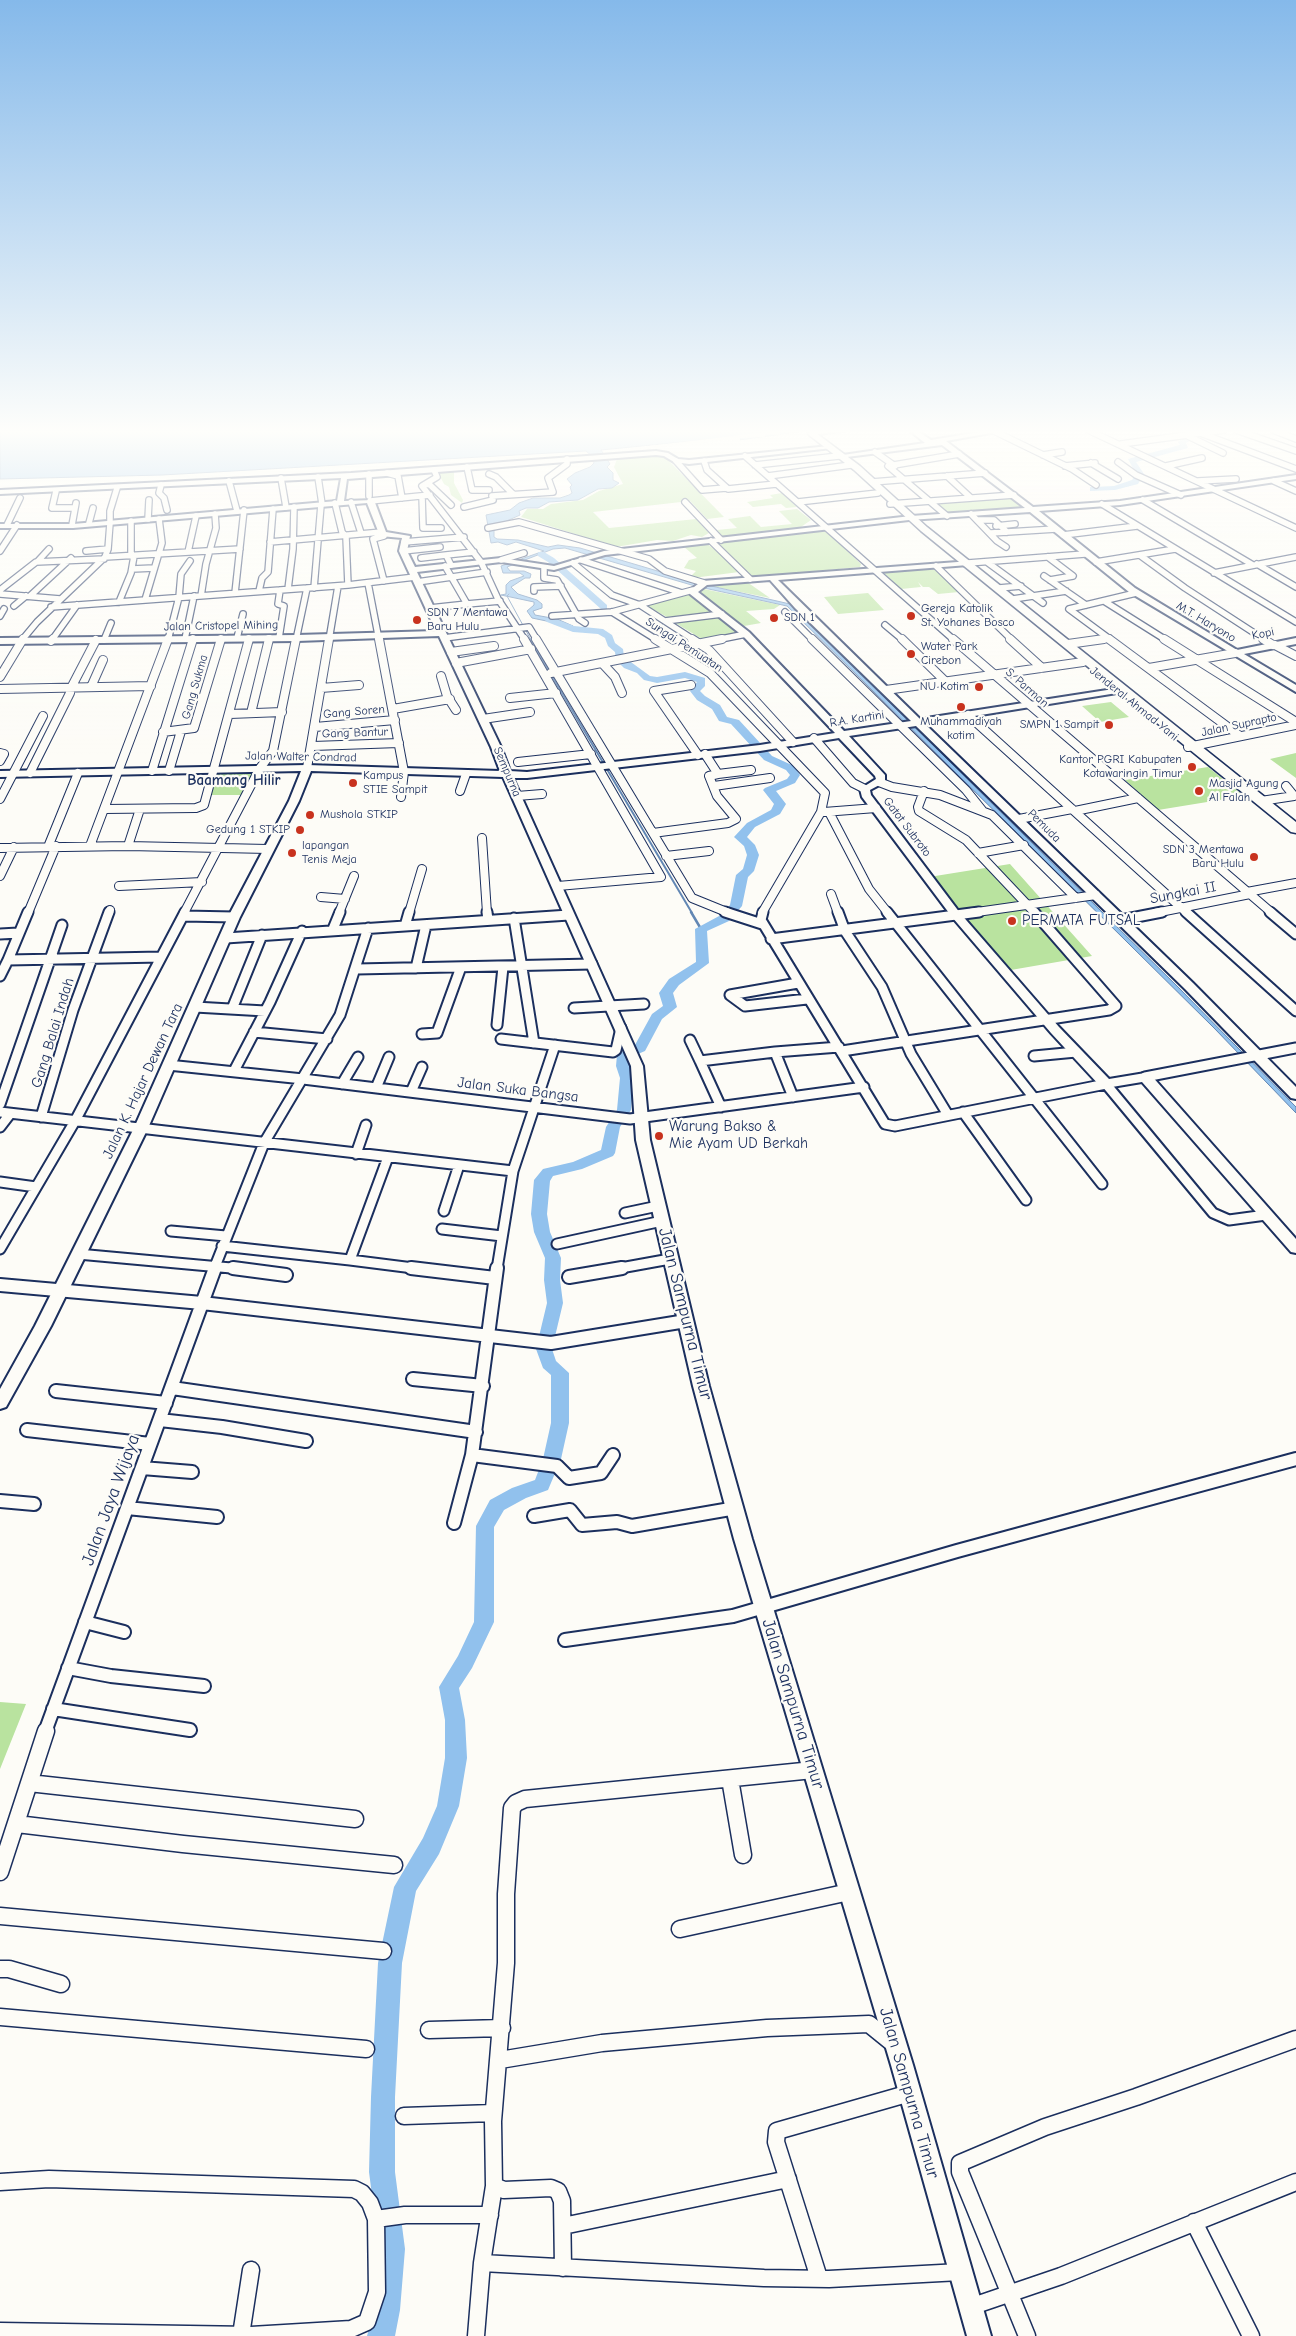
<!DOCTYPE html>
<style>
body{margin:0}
canvas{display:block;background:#fdfcf7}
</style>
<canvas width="1296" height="2336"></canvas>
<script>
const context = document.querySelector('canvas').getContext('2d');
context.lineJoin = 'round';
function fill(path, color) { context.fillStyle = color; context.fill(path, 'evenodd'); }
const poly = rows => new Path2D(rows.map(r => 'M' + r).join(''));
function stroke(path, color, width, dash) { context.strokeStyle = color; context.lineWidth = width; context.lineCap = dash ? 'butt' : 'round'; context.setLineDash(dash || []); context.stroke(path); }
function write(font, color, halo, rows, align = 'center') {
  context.font = font + ' "Comic Neue",sans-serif'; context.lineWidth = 4.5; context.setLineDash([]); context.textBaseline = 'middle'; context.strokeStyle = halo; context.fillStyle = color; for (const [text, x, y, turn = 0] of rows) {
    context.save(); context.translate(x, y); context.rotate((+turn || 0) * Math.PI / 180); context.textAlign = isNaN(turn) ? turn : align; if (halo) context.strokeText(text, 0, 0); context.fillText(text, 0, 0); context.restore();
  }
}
const green = poly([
 [637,456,663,456,669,461,724,517,707,519,690,501,593,512,609,528,696,519,709,533,702,537,691,535,673,541,657,540,616,547,521,517,527,509,543,509,551,504,583,500,599,491,623,484,614,467,617,459],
 [454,469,454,483,463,500,462,503,451,495,449,487,444,484,437,471],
 [782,493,797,507,786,508,781,504,753,507,747,502,773,498,770,495],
 [1011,496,1025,509,948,515,934,501],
 [797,509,811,520,801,527,722,537,717,530,737,528,728,519,750,516,761,527,792,524,779,511],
 [821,530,827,532,861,564,860,567,753,577,717,543],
 [706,543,719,553,739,572,693,578,691,576,696,571,684,568,689,560,697,558,683,546],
 [937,569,959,592,938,594,929,587,923,587,918,582,921,587,901,589,883,572],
 [747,582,770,598,706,585],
 [704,589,780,605,774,609,746,611,761,623,744,626,699,594],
 [688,593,715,612,667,617,647,606],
 [868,593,884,610,838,614,824,597],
 [719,615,742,633,702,639,672,621],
 [1111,702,1129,717,1100,722,1082,706],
 [1296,753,1296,778,1270,759],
 [1208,767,1244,796,1158,810,1125,780],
 [254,770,245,795,207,795,217,771],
 [1010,864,1092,956,1005,971,929,877],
 [0,1702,26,1704,0,1769]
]);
const water = poly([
 [0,430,803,430,805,431,739,440,733,437,601,450,610,464,607,467,613,473,613,480,619,483,612,488,598,489,578,500,549,502,538,508,526,508,519,511,520,515,500,524,499,529,494,530,494,537,497,539,518,540,548,547,558,545,580,548,698,583,790,604,1179,988,1296,1107,1296,1113,1214,1028,787,606,695,586,565,548,553,549,507,567,510,571,524,571,531,574,530,578,525,578,511,587,518,594,537,600,542,604,542,608,533,611,535,615,557,619,573,626,567,628,556,623,532,618,527,611,534,605,534,602,501,595,506,594,506,585,510,581,524,576,520,573,503,573,501,566,544,551,516,542,507,545,498,542,491,543,486,515,510,510,519,503,533,498,560,498,569,495,572,493,570,487,572,485,567,479,575,473,590,467,594,463,592,456,586,451,162,475,0,479,0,430]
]);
const pier = poly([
 [783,430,796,430,799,433,788,431,779,432,780,435,771,434,765,435,765,437,740,438,740,441,737,441,732,440,626,451,624,449]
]);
const streamFar2 = poly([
 [509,594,507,596,531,640]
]);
const streamFar1 = poly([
 [530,639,692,913]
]);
const stream = poly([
 [691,912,701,929]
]);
const river = poly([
 [1176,430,1193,430,1184,433,1194,438,1186,443,1188,448,1136,462,1144,474,1138,484,1115,490,1090,491,1090,487,1093,487,1114,486,1132,480,1136,474,1128,459,1180,445,1178,442,1184,438,1173,434,1172,432,1176,430],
 [538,552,544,552,554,558,607,605,607,609,601,609,548,562,538,556,538,552],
 [550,617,574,626,603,629,612,635,615,643,623,649,624,657,650,676,657,677,685,672,705,678,705,686,700,691,705,696,720,705,727,717,739,720,772,756,794,766,800,775,795,783,776,791,786,804,780,814,755,827,747,837,755,845,759,855,754,871,748,877,742,906,729,921,707,931,709,963,679,985,673,993,677,1007,662,1019,645,1051,631,1057,630,1066,634,1078,631,1110,620,1127,615,1153,613,1156,582,1169,553,1176,550,1181,547,1214,550,1232,561,1258,560,1280,563,1303,552,1349,556,1361,569,1373,569,1423,561,1459,548,1490,526,1498,504,1510,494,1527,494,1622,472,1668,459,1688,465,1720,467,1758,459,1806,439,1854,416,1891,402,1963,395,2097,395,2172,405,2249,400,2310,395,2336,367,2336,374,2310,379,2249,369,2172,371,2097,378,1963,394,1887,423,1838,437,1806,445,1758,445,1720,439,1687,458,1656,474,1622,476,1526,490,1500,512,1488,535,1480,543,1459,551,1423,551,1375,543,1368,536,1349,547,1303,544,1280,545,1258,534,1232,531,1214,534,1180,543,1169,573,1162,601,1150,606,1127,617,1110,620,1078,616,1066,617,1055,635,1045,652,1014,663,1006,659,993,669,979,696,962,695,929,721,915,730,905,736,875,743,869,747,855,744,846,734,837,747,823,771,810,774,804,763,790,765,788,787,779,790,775,786,770,764,760,731,724,719,721,712,709,697,700,690,691,697,682,685,678,657,683,644,680,637,673,624,668,616,660,615,652,608,646,605,638,598,634,573,632,547,622,545,620,550,617]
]);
const streetFar4 = poly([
 [1088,430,1296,528],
 [1236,430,1296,451],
 [1273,430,1296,439],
 [994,431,1072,469,1096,485],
 [1203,434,1296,469],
 [1188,436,1223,453],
 [1121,444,1224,430],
 [875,452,895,466],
 [1043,455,1062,452],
 [745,456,954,640],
 [676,461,702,490,726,488],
 [704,461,707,470,728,489,776,484],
 [1118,462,1136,475,1181,495],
 [1091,463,1118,479],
 [755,465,839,456],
 [1065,466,1095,463],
 [1166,466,1202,458],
 [467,467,472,490,489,490],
 [434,470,437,477,422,486,481,562,498,599,525,640],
 [387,473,398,476,402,498],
 [369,474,369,496],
 [489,474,496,477,513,494],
 [768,476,851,465],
 [947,476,971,498],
 [318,477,322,504],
 [281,478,286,507],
 [229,481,237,511],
 [1198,481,1236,479],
 [1274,481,1296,491],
 [872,482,985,473],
 [426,484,430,485,451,505],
 [161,485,159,493,164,498,167,510],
 [56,491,52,508,74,508],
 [422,496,423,528,441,528],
 [492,496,553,492,548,478,567,464,567,459],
 [1143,500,1253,565],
 [370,501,430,495],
 [351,502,361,533],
 [685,502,721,540],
 [798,502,878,493],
 [335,503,342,532,346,537,348,585],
 [890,504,1014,495],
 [1102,504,1296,622],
 [464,507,493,500,492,496],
 [971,514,997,541,1006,547],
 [947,516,888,466,959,454],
 [148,519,149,500],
 [977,520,994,520,1007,532],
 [131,521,131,556],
 [110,522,110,511,117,488],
 [89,523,93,508],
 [7,525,20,498],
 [72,525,76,503],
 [996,526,1015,524],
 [488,528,519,522,649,559,665,571,704,583],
 [991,533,1056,529],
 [1063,535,1137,526],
 [384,536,373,539,384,581],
 [711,541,750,579],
 [270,542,382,532],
 [404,542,464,537],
 [0,551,17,525],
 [86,551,108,549],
 [403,551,440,547],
 [188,552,196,516],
 [446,555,474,552],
 [1141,556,1185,588,1265,640],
 [105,557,240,549],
 [1048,557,1073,576,1050,580],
 [421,558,446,555,451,565],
 [501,560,524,553],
 [581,560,682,593],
 [38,561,49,549],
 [987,562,1043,603],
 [1096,562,1175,549],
 [573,563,612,595,640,605,694,640],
 [968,563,1085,554],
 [1257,564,1296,587],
 [936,566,1012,640],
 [544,568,544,578,557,580,579,619,585,623],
 [132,569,154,568],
 [1214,573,1296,557],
 [1044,576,1086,605],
 [417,582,487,572],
 [368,583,379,640],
 [314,588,321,505],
 [999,588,1021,586],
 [288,589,293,549,294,507],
 [0,590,36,562,104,559],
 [259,591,262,578,268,572,273,509],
 [534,591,534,587,561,586],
 [235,593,244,510],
 [0,594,60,599],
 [30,596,71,558],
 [201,596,206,564,216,528,215,514],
 [1013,599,1066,591],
 [145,600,162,543,159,519],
 [1104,601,1166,640],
 [119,602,131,573,134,556],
 [467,604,500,601],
 [14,606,26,596],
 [51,607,348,585,415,577],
 [430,608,467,604,445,566],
 [612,612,657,640],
 [785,612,813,640],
 [0,616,4,609],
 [552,616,612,612,693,590],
 [665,621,722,614],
 [885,625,903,640],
 [237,638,243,614],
 [279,638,284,606,278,604,280,590],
 [444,638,529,627,537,640],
 [185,639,194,596],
 [22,640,37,622,105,557,108,549,110,523],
 [52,640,77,605],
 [104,640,111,623],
 [168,640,179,597,181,574,190,561],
 [269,640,269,638],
 [296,640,307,588],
 [329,640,338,586],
 [716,640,746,634],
 [1095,640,1109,638],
 [1111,640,1069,609,1136,593]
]);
const streetFar3 = poly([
 [379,639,404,772,401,797],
 [524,639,661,877,558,886],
 [536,639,692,898,729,913],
 [655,639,710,673,825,793,821,812,762,913],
 [692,639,709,650,793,742],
 [812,639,966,790,982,810],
 [902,639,946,682],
 [953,639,1272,913],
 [1010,639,1042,668],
 [1109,639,1240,736],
 [1164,639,1296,722],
 [1263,639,1273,645],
 [51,641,53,639],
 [1068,644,1104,639],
 [1275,645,1296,656],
 [451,652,494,646],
 [456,663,531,649],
 [602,663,615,677,622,693],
 [1149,668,1235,653],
 [551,673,722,639],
 [441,676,447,696,456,710],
 [0,677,23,639],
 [691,685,654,691,698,755],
 [91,687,103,660],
 [71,688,96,640],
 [321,688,359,685],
 [0,689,151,686],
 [886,690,1083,662],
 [510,698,556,693],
 [393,709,450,699],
 [251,713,269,639],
 [230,714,282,712],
 [968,715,1187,913],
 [483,719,530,712],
 [315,727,395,720],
 [163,732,194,728,221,639],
 [814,738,853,783,865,789],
 [313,746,399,743],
 [1188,747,1296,725],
 [0,753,4,754,0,761],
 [518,762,591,754],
 [307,768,329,639],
 [152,771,193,639],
 [169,771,181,731],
 [30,773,70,693],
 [718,774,751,770],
 [879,782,892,787,940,795,992,815,1076,898],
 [714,786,770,778],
 [460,791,466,774],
 [924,791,918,807,919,811,966,840,1035,913],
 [517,796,542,794],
 [0,799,43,716],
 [1261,801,1294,796,1286,786],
 [105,809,196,808,204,805,249,639],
 [1075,811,1138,798],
 [824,812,876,808],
 [829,812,869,889,888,913],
 [1019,819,1072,809],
 [653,833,728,823,736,819,717,796,709,776,718,774,705,754],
 [482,838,487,913],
 [90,846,168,639],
 [128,846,140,809],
 [48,847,78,773],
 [0,848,128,846,268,849],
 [978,853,1024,845],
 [666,856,709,851],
 [0,876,14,847],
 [119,886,202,882],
 [1247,892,1296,883],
 [831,894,838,913],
 [321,897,345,899],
 [28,913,56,846],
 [109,913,110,910],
 [184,913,260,768,273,751,296,639],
 [339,913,354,876],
 [409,913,422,869],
 [970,913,1096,895],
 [1155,913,1250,894]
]);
const streetFar2 = poly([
 [487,912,488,920],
 [725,912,762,924],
 [763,912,761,920,885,1124,895,1126,1106,1084,1213,1213,1229,1220,1266,1215],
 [838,912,845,931,882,987,911,1054,948,1115],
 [887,912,1102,1184],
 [1186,912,1296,1011],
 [1270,912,1296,934],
 [184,916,234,917],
 [514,918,534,1043],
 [1121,920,1162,912],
 [405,926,409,912],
 [333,929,340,912],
 [0,934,18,933],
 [226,938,569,915],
 [771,939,979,912],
 [8,960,28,912],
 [416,968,426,925],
 [357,969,592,964],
 [0,976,8,960,161,957],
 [798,983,730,995,745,1006,807,999],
 [195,1007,265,1011],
 [574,1008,644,1004],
 [232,1009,262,935],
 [497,1025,503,967],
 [254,1032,327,1039],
 [422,1034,437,1033,461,967],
 [501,1039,613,1052,616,1050,621,1028],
 [690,1040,700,1061],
 [842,1051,1109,1010,1116,1006,1034,912],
 [775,1052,839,1047],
 [1034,1056,1076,1052],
 [168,1065,303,1079,630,1119,864,1087],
 [234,1071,270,1002,302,931],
 [1145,1077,1296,1048],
 [342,1084,358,1057],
 [376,1088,389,1057],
 [411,1092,422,1067],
 [0,1104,62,925],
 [721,1107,700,1061,775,1052,793,1097],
 [0,1112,513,1171],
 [963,1112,1026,1200],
 [41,1117,73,1010,109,912],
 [0,1127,10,1114],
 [356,1154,366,1125],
 [388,1157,350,1260,421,1269],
 [0,1182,36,1187],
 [444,1211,459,1165],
 [625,1213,658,1206],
 [442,1229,502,1236],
 [171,1231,226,1236],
 [557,1244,662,1221],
 [222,1246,350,1260],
 [0,1249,75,1121,185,912],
 [78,1254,242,1269],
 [214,1269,264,1143,340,1015,368,928],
 [497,1269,513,1171,555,1045],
 [615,1269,670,1259]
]);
const streetFar1 = poly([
 [233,1268,286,1275],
 [411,1268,495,1278],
 [569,1277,622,1268],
 [0,1285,202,1303,551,1343,686,1321],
 [413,1379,483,1386],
 [172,1388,476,1432],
 [56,1391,166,1403],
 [160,1420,222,1427,306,1441],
 [27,1430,150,1444],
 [472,1455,557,1466,569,1478,601,1473,613,1455],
 [142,1468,192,1472],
 [0,1501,34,1504],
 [127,1508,217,1517],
 [534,1516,570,1510,582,1525,617,1522,632,1526,736,1508],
 [454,1523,472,1455,497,1268],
 [85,1622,124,1632],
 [565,1640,733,1616,957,1551,1296,1459],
 [68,1668,111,1676,204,1686],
 [53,1709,190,1730],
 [45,1732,215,1268]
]);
const street = poly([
 [730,1779,743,1855],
 [29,1783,355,1819],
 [17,1824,183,1844,394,1865],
 [0,1872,46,1731],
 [0,1916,383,1951],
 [680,1929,849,1892],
 [0,1969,9,1969,61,1984],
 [0,2017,366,2049],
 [429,2030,502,2028],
 [500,2060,602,2043,767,2028,869,2024,890,2041],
 [404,2116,493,2113],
 [0,2182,49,2179,354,2189,362,2193,370,2203,376,2219,377,2292,367,2322,351,2329,251,2335,0,2331],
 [494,2186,504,2190,551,2188,558,2191,562,2201,563,2268],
 [376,2219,405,2215,490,2215],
 [1194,2222,1251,2336],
 [563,2226,788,2179],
 [482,2263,764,2278,829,2279,960,2272],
 [819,2278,776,2142,777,2131,910,2093],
 [970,2307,1061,2276,1296,2182],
 [241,2335,251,2270],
 [476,2336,482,2263,494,2186,493,2121,506,1963,506,1894,512,1808,516,1803,525,1799,813,1770],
 [1027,2336,960,2172,960,2163,1045,2127,1136,2097,1296,2039]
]);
const secondary = poly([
 [825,430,848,430,812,435,809,433,825,430],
 [909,430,916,430,931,440,992,430,1007,430,946,441,1033,507,1120,501,1296,475,1296,479,1120,505,1039,511,1135,588,1237,650,1296,638,1296,644,1244,654,1296,685,1296,692,1129,592,1030,512,909,520,605,555,554,570,501,562,417,572,501,747,510,771,527,772,760,745,835,733,743,636,690,594,690,590,702,581,971,561,972,563,968,565,778,580,920,719,1120,688,1120,692,1117,693,925,724,1193,983,1296,1087,1296,1099,1291,1098,1185,989,916,726,849,736,885,775,885,782,870,790,871,795,960,913,1059,1027,1109,1079,1145,1073,1150,1074,1296,1239,1296,1253,1291,1252,1142,1082,1106,1088,1101,1087,1051,1033,952,917,862,797,860,789,876,779,875,776,839,738,760,751,527,778,513,778,643,1066,650,1140,709,1386,752,1539,913,2065,991,2336,967,2336,891,2065,734,1539,693,1386,636,1140,631,1066,503,777,311,771,299,801,240,917,148,1128,51,1326,6,1407,0,1409,0,1389,35,1326,134,1128,228,917,289,801,301,771,0,777,0,771,307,765,500,771,491,747,439,636,297,641,0,644,0,638,297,635,436,631,399,551,402,538,380,536,367,503,73,528,0,528,0,524,73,524,337,501,341,478,0,494,0,490,351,473,656,451,668,453,678,459,689,460,829,446,832,448,689,464,674,462,664,456,656,455,347,479,344,501,374,500,386,532,410,536,407,551,415,567,501,558,554,566,604,551,911,516,1025,508,942,445,839,458,836,456,925,443,909,430],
 [770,580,795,608,911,721,844,731,749,632,698,592,707,585,770,580]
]);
const highway = poly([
 [812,430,860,466,927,527,1296,822,1296,833,1291,832,921,531,854,470,809,435,808,433,812,430]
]);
const markers = [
 [911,616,5,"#c8321e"],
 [774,618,5,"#c8321e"],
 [417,620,5,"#c8321e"],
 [911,654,5,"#c8321e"],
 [979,687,5,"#c8321e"],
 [961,707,5,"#c8321e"],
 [1109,725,5,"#c8321e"],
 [1192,767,5,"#c8321e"],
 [353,783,5,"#c8321e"],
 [1199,791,5,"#c8321e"],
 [310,815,5,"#c8321e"],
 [300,830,5,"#c8321e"],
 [292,853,5,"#c8321e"],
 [1254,857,5,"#c8321e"],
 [1012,921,5,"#c8321e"],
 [659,1136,5,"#c8321e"]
];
const farPoinames = [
 ["Gereja Katolik",921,609],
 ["St. Yohanes Bosco",921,623],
 ["SDN 7 Mentawa",427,613],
 ["Baru Hulu",427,627],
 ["SDN 1",784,618],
 ["Water Park",921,647],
 ["Cirebon",921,661],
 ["NU Kotim",969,687,"right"],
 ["Muhammadiyah",961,722,"center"],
 ["kotim",961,736,"center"],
 ["SMPN 1 Sampit",1099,725,"right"],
 ["Kantor PGRI Kabupaten",1182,760,"right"],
 ["Kotawaringin Timur",1182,774,"right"],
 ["Kampus",363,776],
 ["STIE Sampit",363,790],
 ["Masjid Agung",1209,784],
 ["Al Falah",1209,798],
 ["Mushola STKIP",320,815],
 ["Gedung 1 STKIP",290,830,"right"],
 ["lapangan",302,846],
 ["Tenis Meja",302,860],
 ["SDN 3 Mentawa",1244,850,"right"],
 ["Baru Hulu",1244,864,"right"]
];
const farStreetnames = [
 ["M.T. Haryono",1206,622,31],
 ["Jalan Cristopel Mihing",221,626,-1],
 ["Kopi",1263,634,-12],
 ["Sungai Pemuatan",684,645,33],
 ["Gang Sukma",195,687,-74],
 ["S. Parman",1027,688,41],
 ["Jenderal Ahmad Yani",1134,704,39],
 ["Gang Soren",354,712,-5],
 ["R.A. Kartini",857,719,-9],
 ["Jalan Suprapto",1239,725,-12],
 ["Gang Bantur",355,733,-2],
 ["Jalan Walter Condrad",301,757,1],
 ["Sempurna",507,772,67],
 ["Pemuda",1044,826,45],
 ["Gatot Subroto",907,827,53]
];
const farQuarternames = [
 ["Baamang Hilir",234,781]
];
const streetNames = [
 ["Sungkai II",1183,893,-11],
 ["Gang Balai Indah",53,1033,-73],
 ["Jalan K. Hajar Dewan Tara",143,1081,-65],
 ["Jalan Suka Bangsa",518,1090,7]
];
const poiNames = [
 ["PERMATA FUTSAL",1022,921],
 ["Warung Bakso &",669,1127],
 ["Mie Ayam UD Berkah",669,1144]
];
const nearStreetnames = [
 ["Jalan Sampurna Timur",685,1314,76],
 ["Jalan Jaya Wijaya",111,1500,-70],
 ["Jalan Sampurna Timur",793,1704,73],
 ["Jalan Sampurna Timur",909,2093,74]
];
fill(green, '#b9e39f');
fill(water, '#91c1ed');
stroke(water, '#6287b4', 1);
fill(pier, '#fdfcf7');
stroke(streamFar2, '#6287b4', 1);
stroke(streamFar1, '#6287b4', 2);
stroke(stream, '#6287b4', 2.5);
fill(river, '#91c1ed');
stroke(streetFar4, '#1b2f5e', 8);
stroke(streetFar3, '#1b2f5e', 10);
stroke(streetFar2, '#1b2f5e', 13);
stroke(streetFar1, '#1b2f5e', 16);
stroke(street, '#1b2f5e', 19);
stroke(secondary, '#1b2f5e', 4);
stroke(highway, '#1b2f5e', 3);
stroke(streetFar4, '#fdfcf7', 5.5);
stroke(streetFar3, '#fdfcf7', 8);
stroke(streetFar2, '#fdfcf7', 9);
stroke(streetFar1, '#fdfcf7', 12);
stroke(street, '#fdfcf7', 16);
fill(secondary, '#fdfcf7');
fill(highway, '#fdfcf7');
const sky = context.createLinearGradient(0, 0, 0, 757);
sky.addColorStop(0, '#85b9ea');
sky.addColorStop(0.57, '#fefefb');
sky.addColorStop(1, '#fefefb00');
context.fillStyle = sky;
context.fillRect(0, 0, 1296, 757);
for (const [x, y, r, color] of markers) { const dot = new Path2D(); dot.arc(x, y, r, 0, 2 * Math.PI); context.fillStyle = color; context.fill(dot); stroke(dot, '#fdfcf7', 2); }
write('12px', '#1b2f5e', '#fdfcf7', farPoinames, 'left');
write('12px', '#1b2f5e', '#fdfcf7', farStreetnames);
write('bold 15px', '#1b2f5e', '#fdfcf7', farQuarternames);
write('15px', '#1b2f5e', '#fdfcf7', streetNames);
write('15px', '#1b2f5e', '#fdfcf7', poiNames, 'left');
write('18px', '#1b2f5e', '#fdfcf7', nearStreetnames);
</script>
